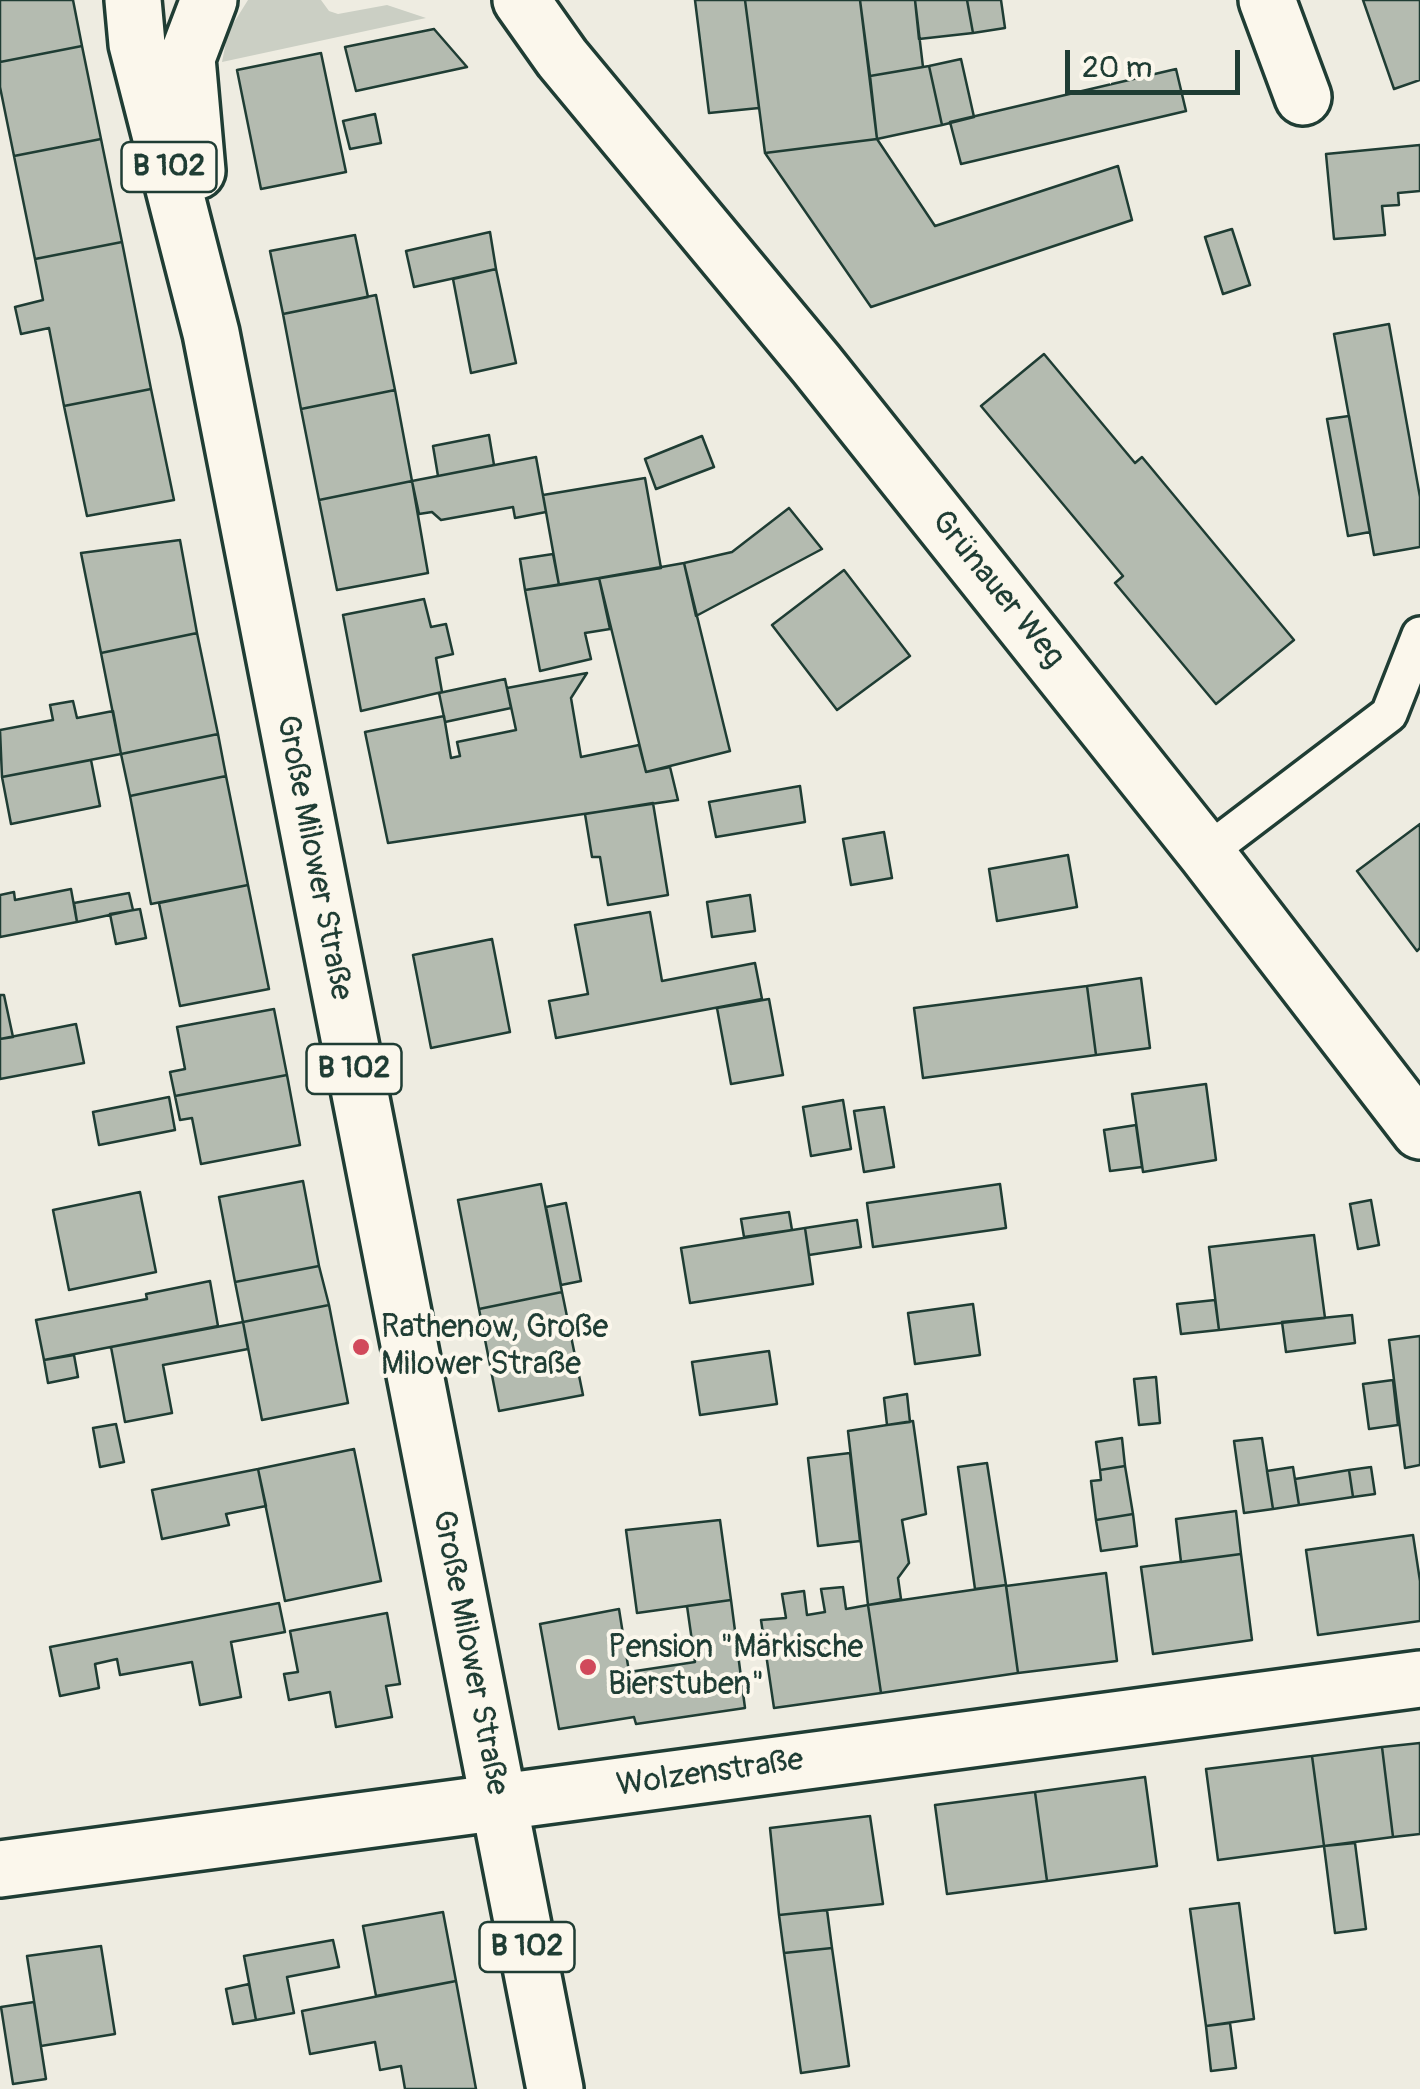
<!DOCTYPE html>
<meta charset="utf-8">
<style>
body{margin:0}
#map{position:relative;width:1420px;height:2089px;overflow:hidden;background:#eeece1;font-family:Pangolin,sans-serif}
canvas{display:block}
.scale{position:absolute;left:1065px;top:50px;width:175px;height:45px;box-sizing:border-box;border:5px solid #1f3d34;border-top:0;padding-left:12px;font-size:30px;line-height:35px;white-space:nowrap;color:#1f3d34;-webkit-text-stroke:8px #fbf7ec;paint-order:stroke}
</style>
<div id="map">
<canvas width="1420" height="2089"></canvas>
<div class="scale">20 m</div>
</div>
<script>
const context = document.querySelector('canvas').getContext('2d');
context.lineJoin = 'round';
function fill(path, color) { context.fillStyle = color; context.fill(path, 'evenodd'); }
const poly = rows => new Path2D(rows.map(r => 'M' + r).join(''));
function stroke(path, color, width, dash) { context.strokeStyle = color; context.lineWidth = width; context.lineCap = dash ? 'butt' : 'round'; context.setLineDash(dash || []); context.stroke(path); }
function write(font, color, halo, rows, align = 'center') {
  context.font = font + ' Pangolin,sans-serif'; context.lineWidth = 8; context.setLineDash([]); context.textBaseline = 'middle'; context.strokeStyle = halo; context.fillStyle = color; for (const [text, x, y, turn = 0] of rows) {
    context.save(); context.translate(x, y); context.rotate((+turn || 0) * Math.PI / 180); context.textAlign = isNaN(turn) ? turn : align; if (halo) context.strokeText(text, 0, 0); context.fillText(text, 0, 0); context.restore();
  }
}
const green = poly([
 [248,0,321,0,329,11,338,14,387,5,426,18,222,62,228,32]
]);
const building = poly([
 [0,0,73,0,82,46,0,62,0,0],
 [695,0,745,0,759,108,709,113,695,0],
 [745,0,860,0,877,139,765,153,745,0],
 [860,0,915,0,923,67,870,76,860,0],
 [915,0,967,0,973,33,919,39,915,0],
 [967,0,1001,0,1005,28,973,33,967,0],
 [1363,0,1420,0,1420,80,1394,89,1363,0],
 [434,29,467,67,356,91,345,47,434,29],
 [82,46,101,139,14,156,0,87,0,62,82,46],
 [321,53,346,172,261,189,237,70,321,53],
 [961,59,974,117,942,125,929,66,961,59],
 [929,66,942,125,877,139,870,76,929,66],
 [1176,69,1186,111,961,164,950,122,1176,69],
 [375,114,381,143,350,149,343,121,375,114],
 [101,139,122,242,35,259,14,156,101,139],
 [877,139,935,226,1118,166,1132,220,871,307,765,153,877,139],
 [1420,145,1420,191,1398,193,1399,205,1382,206,1385,235,1334,239,1326,154,1420,145],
 [1232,229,1250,285,1223,294,1205,237,1232,229],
 [490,232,496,269,414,287,406,251,490,232],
 [355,235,368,297,283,314,270,251,355,235],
 [122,242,151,389,64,406,49,328,21,334,15,307,43,300,35,259,122,242],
 [496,269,516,363,471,373,453,279,496,269],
 [376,295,395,390,301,409,283,314,376,295],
 [1389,324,1420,497,1420,547,1374,555,1334,334,1389,324],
 [1044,354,1135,463,1142,457,1294,640,1216,704,1115,583,1123,576,981,406,1044,354],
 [151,389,174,500,87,516,64,406,151,389],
 [395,390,412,481,319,500,301,409,395,390],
 [1349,416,1370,532,1348,536,1327,419,1349,416],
 [489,435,494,465,438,476,433,446,489,435],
 [702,436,714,467,656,489,645,459,702,436],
 [536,457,546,512,515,518,513,507,441,520,432,512,419,514,412,481,536,457],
 [645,478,661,568,559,585,543,495,645,478],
 [412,481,428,573,337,590,319,500,412,481],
 [789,508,822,549,696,616,684,563,732,552,789,508],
 [180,540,197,633,101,653,81,553,180,540],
 [553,554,559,585,525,590,520,559,553,554],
 [684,563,730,751,646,772,599,578,684,563],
 [844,570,910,656,837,710,772,625,844,570],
 [599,578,610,629,585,633,591,659,540,671,525,590,599,578],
 [424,599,431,627,446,624,453,654,436,658,442,692,361,711,343,615,424,599],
 [197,633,218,734,121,754,101,653,197,633],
 [587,673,571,698,581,757,639,745,646,772,670,767,678,800,388,843,365,732,444,716,451,758,460,756,457,742,516,730,507,688,587,673],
 [505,679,511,708,445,722,439,693,505,679],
 [73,701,77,718,113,711,121,754,2,777,0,730,53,720,50,705,73,701],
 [218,734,226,776,130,796,121,754,218,734],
 [91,760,100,806,11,824,2,777,91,760],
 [226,776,248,885,151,904,130,796,226,776],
 [800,786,805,822,716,837,709,802,800,786],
 [653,803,668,895,608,905,600,857,592,857,585,814,653,803],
 [1420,824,1420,948,1417,951,1357,871,1420,824],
 [884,832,892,878,851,885,843,839,884,832],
 [1068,855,1077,907,997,921,989,869,1068,855],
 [248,885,269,989,180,1006,159,903,248,885],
 [71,889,77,922,0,937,0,895,14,892,15,900,71,889],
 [129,893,133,910,77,922,74,903,129,893],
 [750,895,755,931,712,937,707,902,750,895],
 [140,909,146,938,116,944,110,914,140,909],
 [650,912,662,981,755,963,762,999,556,1038,549,1001,588,994,575,925,650,912],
 [492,939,510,1032,431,1048,413,955,492,939],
 [1141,978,1150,1048,1096,1055,1087,986,1141,978],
 [1087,986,1096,1055,923,1078,914,1008,1087,986],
 [0,995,4,995,13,1037,0,1039,0,995],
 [769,999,783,1075,731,1084,717,1008,769,999],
 [274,1009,287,1075,175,1096,170,1072,185,1069,177,1027,274,1009],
 [76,1024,84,1063,0,1079,0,1039,76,1024],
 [287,1075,300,1145,201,1164,192,1118,180,1120,175,1096,287,1075],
 [1206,1084,1216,1160,1143,1172,1132,1094,1206,1084],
 [169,1097,175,1130,99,1145,93,1112,169,1097],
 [843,1100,851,1149,811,1156,803,1107,843,1100],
 [884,1107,894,1167,864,1172,854,1111,884,1107],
 [1136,1125,1142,1167,1110,1171,1104,1130,1136,1125],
 [303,1181,319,1266,235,1282,219,1197,303,1181],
 [541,1184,562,1292,479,1309,458,1200,541,1184],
 [1000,1184,1006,1228,873,1247,867,1203,1000,1184],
 [140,1192,156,1272,69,1290,53,1210,140,1192],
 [1371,1200,1379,1245,1358,1249,1350,1204,1371,1200],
 [566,1203,581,1281,561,1285,546,1207,566,1203],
 [789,1212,792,1230,744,1237,741,1219,789,1212],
 [857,1220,861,1247,809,1255,805,1228,857,1220],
 [805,1228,813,1284,690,1303,681,1248,805,1228],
 [1314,1235,1325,1318,1219,1330,1209,1247,1314,1235],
 [319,1266,329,1305,243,1322,235,1282,319,1266],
 [210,1281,218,1326,44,1360,36,1320,147,1299,146,1294,210,1281],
 [562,1292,583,1395,499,1411,479,1309,562,1292],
 [1215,1300,1219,1330,1181,1334,1177,1304,1215,1300],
 [973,1304,980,1355,915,1364,908,1313,973,1304],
 [329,1305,348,1403,262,1420,243,1322,329,1305],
 [1352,1315,1355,1343,1286,1352,1282,1322,1352,1315],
 [243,1322,248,1349,163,1365,172,1413,125,1422,111,1347,243,1322],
 [1420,1336,1420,1465,1405,1468,1389,1340,1420,1336],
 [769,1351,777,1404,700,1415,692,1362,769,1351],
 [74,1355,78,1377,48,1383,44,1360,74,1355],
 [1156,1377,1160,1423,1139,1425,1134,1379,1156,1377],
 [1393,1380,1398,1425,1369,1429,1363,1384,1393,1380],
 [907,1394,910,1422,887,1425,884,1398,907,1394],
 [913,1421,926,1514,902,1520,909,1563,898,1578,901,1599,868,1605,848,1431,913,1421],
 [116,1424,124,1462,100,1467,93,1428,116,1424],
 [1122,1438,1125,1466,1100,1470,1096,1442,1122,1438],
 [1262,1438,1273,1509,1244,1513,1234,1441,1262,1438],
 [354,1449,381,1581,285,1601,258,1469,354,1449],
 [850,1453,860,1541,818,1546,808,1458,850,1453],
 [987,1463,1006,1585,975,1589,958,1467,987,1463],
 [1125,1466,1133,1514,1096,1520,1091,1481,1101,1480,1100,1470,1125,1466],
 [1293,1467,1299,1505,1273,1509,1267,1471,1293,1467],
 [1371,1467,1375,1494,1353,1497,1349,1470,1371,1467],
 [258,1469,266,1506,226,1514,229,1525,162,1539,152,1490,258,1469],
 [1349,1470,1353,1497,1299,1505,1295,1479,1349,1470],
 [1236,1511,1241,1554,1181,1562,1176,1519,1236,1511],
 [1133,1514,1137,1546,1101,1551,1096,1520,1133,1514],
 [720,1520,731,1600,637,1613,626,1530,720,1520],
 [1413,1535,1420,1581,1420,1621,1318,1635,1306,1550,1413,1535],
 [1241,1554,1252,1640,1153,1654,1141,1567,1241,1554],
 [1106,1573,1117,1661,1018,1673,1006,1586,1106,1573],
 [1006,1585,1018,1673,881,1693,868,1605,1006,1585],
 [843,1587,846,1609,868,1605,881,1693,774,1708,761,1620,786,1618,782,1594,804,1591,807,1615,825,1612,821,1589,843,1587],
 [731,1600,745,1708,636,1724,634,1717,559,1729,540,1624,619,1609,629,1672,695,1662,687,1606,731,1600],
 [279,1603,285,1632,231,1642,241,1697,200,1705,192,1662,120,1675,117,1659,95,1664,99,1688,60,1696,50,1647,279,1603],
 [387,1613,400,1684,386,1686,392,1717,336,1727,330,1692,289,1700,284,1674,298,1672,290,1631,387,1613],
 [1420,1743,1420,1834,1393,1837,1382,1747,1420,1743],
 [1382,1747,1393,1837,1324,1846,1312,1756,1382,1747],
 [1312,1756,1324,1846,1218,1860,1206,1769,1312,1756],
 [1145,1777,1157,1866,1047,1881,1035,1792,1145,1777],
 [1035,1792,1047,1881,947,1894,935,1805,1035,1792],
 [870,1816,883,1904,779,1915,770,1828,870,1816],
 [1355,1843,1366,1929,1335,1933,1324,1846,1355,1843],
 [1239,1903,1254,2019,1206,2026,1190,1909,1239,1903],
 [827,1910,832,1948,784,1953,779,1915,827,1910],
 [443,1912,456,1981,376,1996,363,1926,443,1912],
 [333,1940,339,1967,287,1977,294,2013,256,2020,244,1956,333,1940],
 [101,1946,115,2034,41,2046,27,1956,101,1946],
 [832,1948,849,2066,801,2073,784,1953,832,1948],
 [456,1981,476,2089,405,2089,401,2066,380,2070,375,2042,310,2054,302,2011,456,1981],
 [249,1984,256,2020,233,2024,226,1989,249,1984],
 [34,2002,46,2079,13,2084,1,2007,34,2002],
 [1230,2023,1236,2068,1211,2071,1206,2026,1230,2023]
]);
const lane = poly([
 [1206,853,1389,714,1420,635]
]);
const street = poly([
 [1267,0,1303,97],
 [0,1869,1420,1679]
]);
const primary = poly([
 [133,0,137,44,211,333,555,2089],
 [521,0,562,58,816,364,1206,853,1420,1131],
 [197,171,187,58,209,0]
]);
const markers = [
 [361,1347,10,"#d1495b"],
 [588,1667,10,"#d1495b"]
];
const shields = [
 [169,167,95],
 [354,1069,95],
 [527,1947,95]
];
const shieldNames = [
 ["B 102",169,167],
 ["B 102",354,1069],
 ["B 102",527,1947]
];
const streetNames = [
 ["Grünauer Weg",997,590,51],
 ["Große Milower Straße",313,858,79],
 ["Große Milower Straße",469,1653,79],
 ["Wolzenstraße",710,1774,-8]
];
const poiNames = [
 ["Rathenow, Große",381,1329],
 ["Milower Straße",381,1366],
 ["Pension \"Märkische",608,1649],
 ["Bierstuben\"",608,1686]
];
fill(green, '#cbcfc4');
fill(building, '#b4bbb0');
stroke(building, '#1f3d34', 2.5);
stroke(lane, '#1f3d34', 42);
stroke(street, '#1f3d34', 62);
stroke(primary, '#1f3d34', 62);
stroke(lane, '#fbf7ec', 35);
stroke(street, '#fbf7ec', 55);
stroke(primary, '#fbf7ec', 55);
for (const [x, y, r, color] of markers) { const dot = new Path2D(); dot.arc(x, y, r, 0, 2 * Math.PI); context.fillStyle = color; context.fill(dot); stroke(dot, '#fbf7ec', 4); }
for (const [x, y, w] of shields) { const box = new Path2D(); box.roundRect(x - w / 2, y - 25, w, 50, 8); context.fillStyle = '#fbf7ec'; context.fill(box); stroke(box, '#1f3d34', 2.5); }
write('bold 30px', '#1f3d34', null, shieldNames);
write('32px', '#1f3d34', '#fbf7ec', streetNames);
write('32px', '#1f3d34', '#fbf7ec', poiNames, 'left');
</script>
